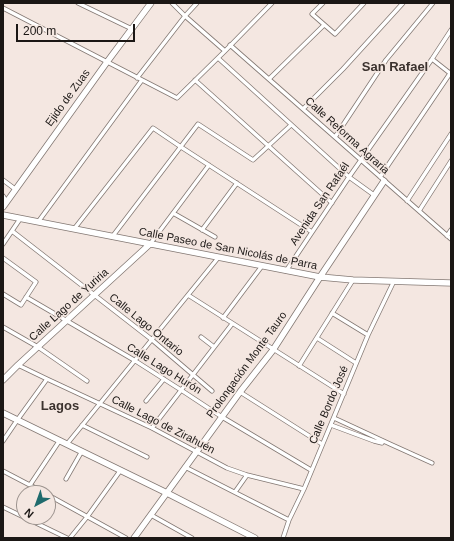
<!DOCTYPE html>
<meta charset="utf-8">
<style>
body{margin:0}
#map{position:relative;width:454px;height:541px;overflow:hidden;background:#f4e7e1;font-family:Helvetica,sans-serif}
canvas{display:block}
.frame{position:absolute;inset:0;border:4px solid #1b1715;pointer-events:none}
.north{position:absolute;left:16px;top:485px;width:40px;height:40px;box-sizing:border-box;background:#f4e7e1;border:1px solid #9d948f;border-radius:50%;rotate:221deg;font-size:11px;font-weight:700;line-height:16px;text-align:center;color:#1b1715}
.north::after{content:'';display:block;margin:auto;width:14px;height:18px;background:#1f6b6d;clip-path:polygon(50% 0,100% 100%,50% 72%,0 100%)}
.scale{position:absolute;left:16px;top:24px;width:119px;height:18px;box-sizing:border-box;border:2px solid #1b1715;border-top:0;padding-left:5px;font-size:12px;line-height:14px;white-space:nowrap;color:#1b1715;-webkit-text-stroke:3px #f4e7e1;paint-order:stroke}
</style>
<div id="map">
<canvas width="454" height="541"></canvas>
<div class="frame"></div>
<div class="north">N</div>
<div class="scale">200 m</div>
</div>
<script>
const context = document.querySelector('canvas').getContext('2d');
context.lineJoin = 'round';
const poly = rows => new Path2D(rows.map(r => 'M' + r).join(''));
function stroke(path, color, width, dash) { context.strokeStyle = color; context.lineWidth = width; context.lineCap = dash ? 'butt' : 'round'; context.setLineDash(dash || []); context.stroke(path); }
function write(font, color, halo, rows, align = 'center') {
  context.font = font + ' Helvetica,sans-serif'; context.lineWidth = 3.5; context.setLineDash([]); context.textBaseline = 'middle'; context.strokeStyle = halo; context.fillStyle = color; for (const [text, x, y, turn = 0] of rows) {
    context.save(); context.translate(x, y); context.rotate((+turn || 0) * Math.PI / 180); context.textAlign = isNaN(turn) ? turn : align; if (halo) context.strokeText(text, 0, 0); context.fillText(text, 0, 0); context.restore();
  }
}
const street = poly([
 [78,3,132,29],
 [172,3,185,16,225,51],
 [323,3,312,14,335,34,364,3],
 [3,8,177,98,225,51,272,3],
 [230,45,451,239],
 [218,58,349,177,374,195],
 [432,59,451,74],
 [137,78,185,16,197,3],
 [269,79,324,25],
 [195,80,332,203],
 [303,109,343,69,403,3],
 [335,137,386,60,433,3],
 [380,177,451,72],
 [3,180,15,189],
 [3,196,7,202],
 [407,201,451,134],
 [419,211,451,161],
 [173,213,215,237],
 [38,222,142,80],
 [74,229,153,128,181,147,312,232],
 [202,230,237,183],
 [12,231,151,339,212,391],
 [447,236,451,230],
 [112,237,198,124,253,160,291,125],
 [3,244,20,219],
 [150,244,209,165],
 [3,258,36,282,21,305,3,294],
 [286,271,349,177,432,59,451,30],
 [188,295,344,394],
 [26,297,134,360,181,390,222,417,311,470],
 [332,313,368,335],
 [223,318,262,266],
 [3,327,38,347,87,381],
 [201,337,214,347],
 [317,338,356,363],
 [18,365,47,379,152,428,227,468,247,475,304,489],
 [299,366,353,280],
 [240,392,322,444],
 [146,401,164,379],
 [334,418,390,444,432,463],
 [82,425,147,457],
 [331,425,374,441,382,443],
 [152,428,232,324],
 [3,441,18,419,47,379],
 [67,444,218,258],
 [185,467,289,520],
 [3,471,45,493],
 [66,479,82,451],
 [30,485,60,440],
 [235,492,247,475],
 [48,495,126,538],
 [3,507,67,538],
 [151,515,192,538],
 [70,538,87,517,120,471],
 [283,538,289,520,304,489,368,335,394,281]
]);
const secondary = poly([
 [3,207,107,62,151,3],
 [3,215,320,277,353,280,451,283],
 [3,380,18,365,150,244],
 [3,413,167,493,255,538],
 [134,538,240,392,273,350,320,277,384,181]
]);
const streetNames = [
 ["Ejido de Zuas",68,98,-54],
 ["Calle Reforma Agraria",347,136,42],
 ["Avenida San Rafaél",320,204,-56],
 ["Calle Paseo de San Nicolás de Parra",228,249,11],
 ["Calle Lago de Yuriria",69,305,-42],
 ["Calle Lago Ontario",146,325,39],
 ["Prolongación Monte Tauro",247,365,-54],
 ["Calle Lago Hurón",164,369,32],
 ["Calle Bordo José",329,405,-67],
 ["Calle Lago de Zirahuén",163,425,27]
];
const quarterNames = [
 ["San Rafael",395,67],
 ["Lagos",60,406]
];
stroke(street, '#837873', 5);
stroke(secondary, '#837873', 7);
stroke(street, '#fff', 3.5);
stroke(secondary, '#fff', 5.5);
write('11px', '#1b1715', '#f4e7e1', streetNames);
write('bold 13px', '#3b322e', '#f4e7e1', quarterNames);
</script>
